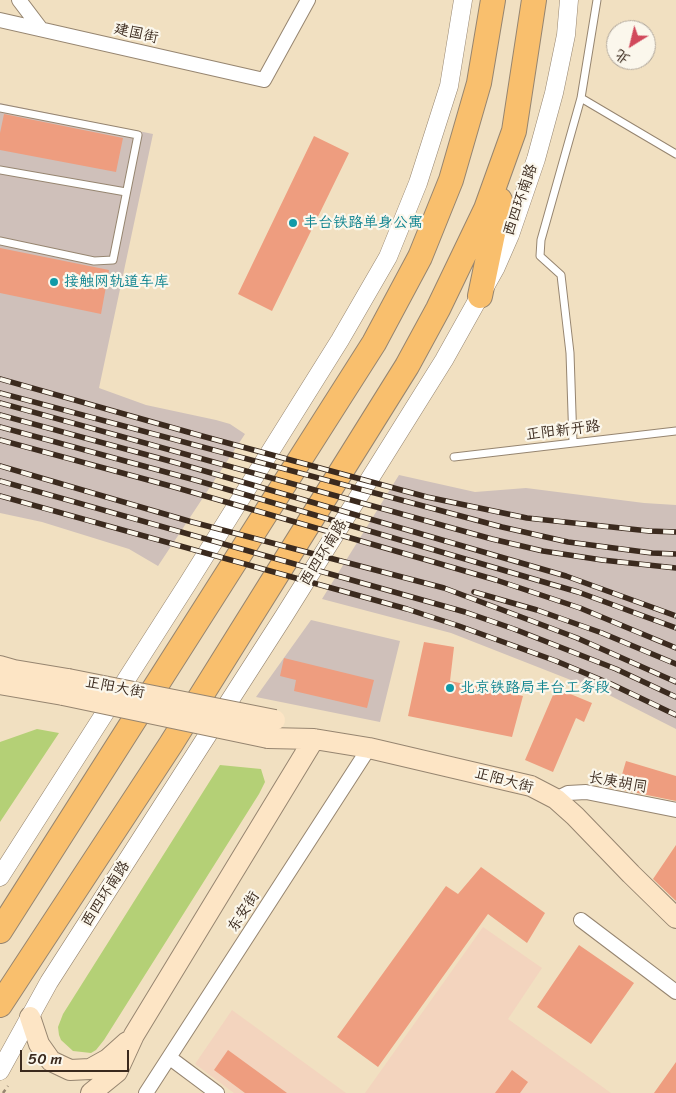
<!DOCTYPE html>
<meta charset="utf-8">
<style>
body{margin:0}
#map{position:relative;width:676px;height:1093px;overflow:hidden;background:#f1e0c1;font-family:Sriracha,"LXGW WenKai TC",sans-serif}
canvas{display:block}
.north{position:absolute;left:606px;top:20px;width:50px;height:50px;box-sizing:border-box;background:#fbf7ec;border:1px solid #aea59a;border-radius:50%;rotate:216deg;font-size:14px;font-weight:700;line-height:20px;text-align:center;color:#3b2a1e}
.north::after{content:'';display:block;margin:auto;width:18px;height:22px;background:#d1495b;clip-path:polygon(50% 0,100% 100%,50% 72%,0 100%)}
.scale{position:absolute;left:20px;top:1050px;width:109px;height:22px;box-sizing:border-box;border:2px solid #3b2a1e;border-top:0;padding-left:6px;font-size:15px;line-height:18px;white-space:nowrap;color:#3b2a1e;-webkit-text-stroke:4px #fbf7ec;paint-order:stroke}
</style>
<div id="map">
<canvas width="676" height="1093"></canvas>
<div class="north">北</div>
<div class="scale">50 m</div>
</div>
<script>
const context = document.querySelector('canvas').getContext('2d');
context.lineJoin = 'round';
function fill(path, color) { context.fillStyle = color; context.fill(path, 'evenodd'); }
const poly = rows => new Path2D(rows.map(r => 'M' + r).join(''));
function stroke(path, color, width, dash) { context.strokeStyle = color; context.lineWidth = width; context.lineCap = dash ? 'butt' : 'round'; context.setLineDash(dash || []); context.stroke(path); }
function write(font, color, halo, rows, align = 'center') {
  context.font = font + ' Sriracha,"LXGW WenKai TC",sans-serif'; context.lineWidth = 4.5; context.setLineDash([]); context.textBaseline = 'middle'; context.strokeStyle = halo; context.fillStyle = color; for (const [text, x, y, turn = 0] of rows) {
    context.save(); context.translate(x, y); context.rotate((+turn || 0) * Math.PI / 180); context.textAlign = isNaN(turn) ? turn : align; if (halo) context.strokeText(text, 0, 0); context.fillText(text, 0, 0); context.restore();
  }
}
const built = poly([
 [483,927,542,968,508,1019,611,1093,365,1093],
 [232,1010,346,1093,234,1093,195,1064]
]);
const industrial = poly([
 [0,103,153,134,99,388,146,405,216,420,230,424,245,434,158,566,129,549,42,522,0,513],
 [399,475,475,492,526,488,644,503,676,505,676,729,609,695,451,633,322,599],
 [311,620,400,641,380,722,256,697]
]);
const green = poly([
 [37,729,59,733,0,822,0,742],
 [220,765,261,769,265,782,259,794,104,1040,96,1050,91,1053,73,1051,61,1040,59,1035,58,1027,63,1014]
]);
const building = poly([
 [4,114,123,138,116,172,0,150,0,133],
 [314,136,349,153,272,311,238,294],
 [0,248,109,270,101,314,0,293],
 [424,642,454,647,450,681,523,696,512,737,408,716],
 [284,658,374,680,367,708,294,691,296,680,280,676],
 [556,688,592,703,584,722,576,718,553,772,525,760],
 [626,761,676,776,676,801,608,787,611,776,621,778],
 [676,845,676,901,653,879],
 [481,867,545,913,527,943,488,914,378,1067,337,1037,446,886,458,894],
 [579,945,634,983,591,1044,537,1007],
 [228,1050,287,1093,245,1093,214,1070],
 [676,1062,676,1093,654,1093],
 [512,1070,528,1082,520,1093,495,1093]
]);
const path = poly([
 [3,1093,8,1086]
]);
const service = poly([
 [581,98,676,154],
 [0,108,138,135,113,260,94,261,0,241],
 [0,170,126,192],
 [573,443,570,353,561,275,540,256,541,240,581,98,597,0],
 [454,457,676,431]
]);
const minor = poly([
 [19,0,41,29],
 [0,20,264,80,308,0],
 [556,799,568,793,586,792,676,810],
 [581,920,676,992],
 [170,1058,217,1093],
 [146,1093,369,748]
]);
const tertiary = poly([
 [0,877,188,583,340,340,388,257,418,183,449,86,463,0],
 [0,1071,49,982,284,616,444,360,496,267,510,235,536,159,554,93,566,35,569,0]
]);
const secondary = poly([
 [0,666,14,670,68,679],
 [0,684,63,695],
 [268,738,314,739,369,748,531,786,556,799,575,816,631,874,676,918],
 [30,1017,39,1044,51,1061,70,1070,90,1069,108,1059,127,1042],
 [91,1093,117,1072,134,1035,314,739]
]);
const trunk = poly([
 [480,296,500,200],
 [0,931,374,343,420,257,451,180,479,83,493,0],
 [0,1005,171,744,407,366,438,309,486,209,514,131,534,0]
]);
const rail = poly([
 [0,379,202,436,427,497,527,518,649,531,676,532],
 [0,393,502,527,568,542,652,553,676,554],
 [0,403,492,539,543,551,602,560,676,568],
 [0,415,177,463,566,576,676,616],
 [0,427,195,480,578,592,676,628],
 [0,440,174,487,496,580,580,608,676,648],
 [0,466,192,522,444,588,577,638,676,682],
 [0,481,465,612,514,629,616,669,676,697],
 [0,496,407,609,459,626,556,661,611,684,676,715],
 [474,592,537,610,602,633,676,664]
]);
const secondaryBridge = poly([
 [68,679,275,720],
 [63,695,268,738]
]);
const markers = [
 [293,223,5,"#0f9aa8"],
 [54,282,5,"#0f9aa8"],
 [450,688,5,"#0f9aa8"]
];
const streetNames = [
 ["建国街",136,34,13],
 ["西四环南路",521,200,-71],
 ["正阳新开路",563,431,-7],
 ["西四环南路",324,553,-58],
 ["正阳大街",115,688,11],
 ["正阳大街",504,781,15],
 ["长庚胡同",618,783,10],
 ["西四环南路",106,894,-57],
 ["东安街",244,912,-57]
];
const cultureNames = [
 ["丰台铁路单身公寓",303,223],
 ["接触网轨道车库",64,282],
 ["北京铁路局丰台工务段",460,688]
];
fill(built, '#f3d4be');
fill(industrial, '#cfc0ba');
fill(green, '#b4d076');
fill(building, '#ee9d7f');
stroke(service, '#968570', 9);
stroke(minor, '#968570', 16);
stroke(tertiary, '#968570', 19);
stroke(secondary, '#968570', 22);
stroke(trunk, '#968570', 26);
stroke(path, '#968570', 2.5, [4, 4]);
stroke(service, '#fff', 7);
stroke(minor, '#fff', 14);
stroke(tertiary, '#fff', 18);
stroke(secondary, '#fde5c5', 20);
stroke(trunk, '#f9bf6d', 24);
stroke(rail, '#3b2a1e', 5.5);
stroke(rail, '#fbf7ec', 4, [11]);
stroke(secondaryBridge, '#968570', 22, []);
stroke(secondaryBridge, '#fde5c5', 20);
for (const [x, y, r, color] of markers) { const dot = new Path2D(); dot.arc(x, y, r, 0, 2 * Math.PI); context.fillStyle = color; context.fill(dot); stroke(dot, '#fbf7ec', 2); }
write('15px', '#3b2a1e', '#fbf7ec', streetNames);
write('15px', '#0d838f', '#fbf7ec', cultureNames, 'left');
</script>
